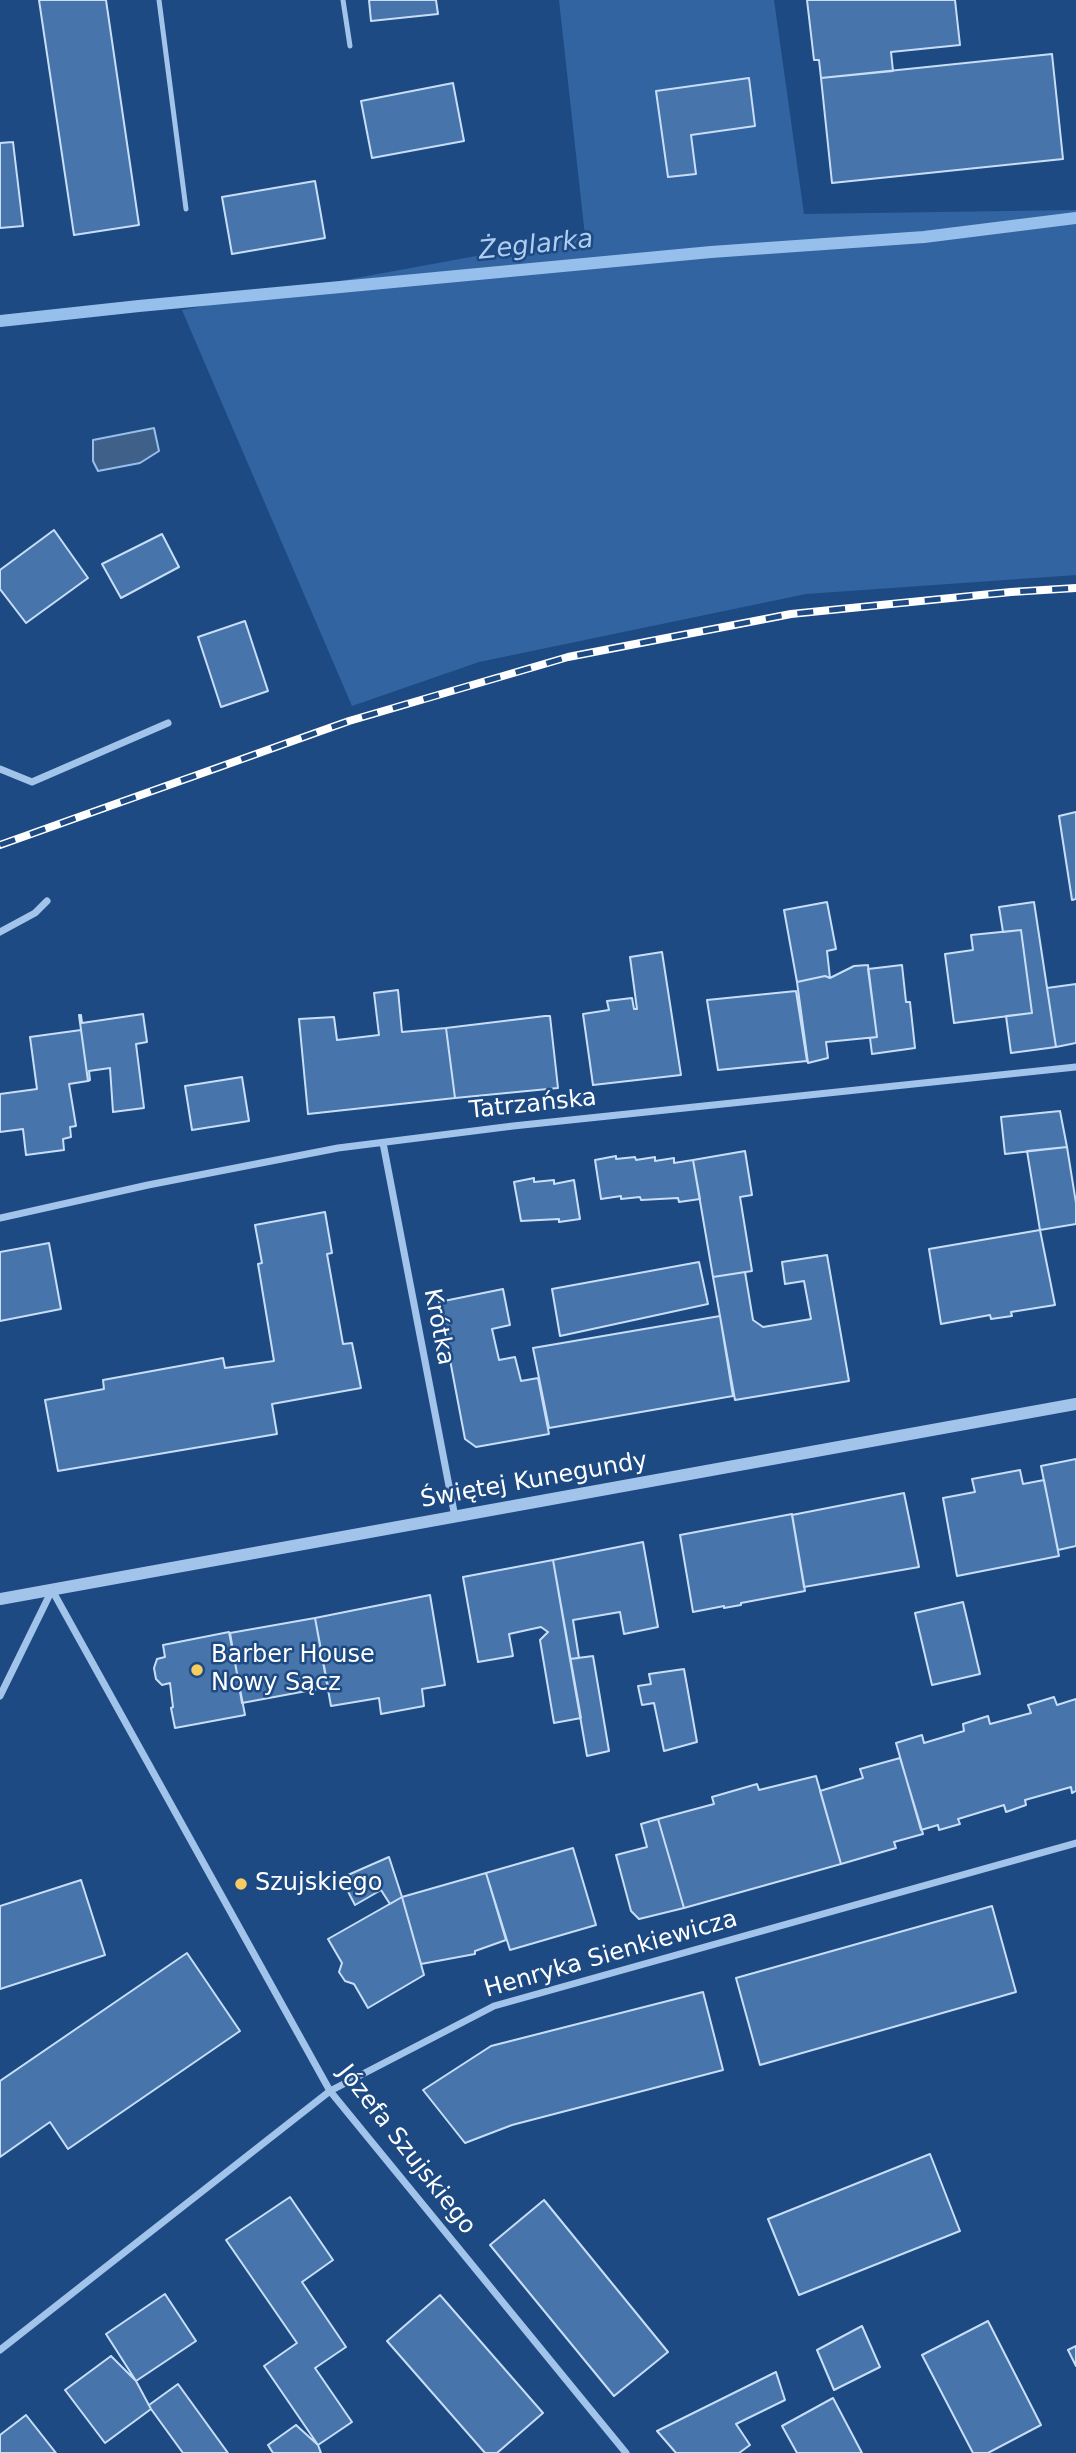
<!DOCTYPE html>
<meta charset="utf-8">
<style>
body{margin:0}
canvas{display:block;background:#1d4a83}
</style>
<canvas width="1076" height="2453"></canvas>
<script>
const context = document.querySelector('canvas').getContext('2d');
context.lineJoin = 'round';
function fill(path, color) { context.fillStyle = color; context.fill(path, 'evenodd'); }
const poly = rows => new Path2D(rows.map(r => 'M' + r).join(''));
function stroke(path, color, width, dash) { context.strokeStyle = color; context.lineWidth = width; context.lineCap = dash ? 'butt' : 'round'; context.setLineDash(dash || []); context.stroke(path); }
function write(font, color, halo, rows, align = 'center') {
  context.font = font + ' "DejaVu Sans",sans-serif'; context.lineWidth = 5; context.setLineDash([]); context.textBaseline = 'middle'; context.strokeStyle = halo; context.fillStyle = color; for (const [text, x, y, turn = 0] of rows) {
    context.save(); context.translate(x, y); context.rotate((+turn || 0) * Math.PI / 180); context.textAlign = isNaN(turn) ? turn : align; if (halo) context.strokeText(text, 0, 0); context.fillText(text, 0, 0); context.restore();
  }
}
const green = poly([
 [559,0,774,0,804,214,1076,210,1076,575,806,594,479,662,352,706,182,310,585,236]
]);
const water = poly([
 [154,428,159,451,140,463,98,471,93,461,93,440,154,428]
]);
const stream = poly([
 [0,321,139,306,711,252,924,237,1076,218]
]);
const building = poly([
 [39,0,106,0,139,225,74,235,39,0],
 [369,0,436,0,438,14,371,21,369,0],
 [807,0,955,0,960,45,891,52,893,71,821,78,819,60,814,60,807,0],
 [1052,54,1063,159,832,183,821,78,1052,54],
 [749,78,755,126,691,135,696,174,668,177,656,91,749,78],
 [453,83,464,141,372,158,361,101,453,83],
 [13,142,23,226,0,228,0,143,13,142],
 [315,181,325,238,232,254,222,197,315,181],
 [54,530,88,578,26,623,0,589,0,570,54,530],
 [162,534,179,567,121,598,102,564,162,534],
 [245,621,268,691,221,707,198,637,245,621],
 [1076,812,1076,899,1072,900,1059,816,1076,812],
 [827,902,836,949,827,951,830,978,825,976,797,982,784,910,827,902],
 [1034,902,1056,1047,1011,1053,1006,1016,1032,1013,1021,930,1003,932,999,907,1034,902],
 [1021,930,1032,1013,954,1023,945,954,973,950,971,935,1021,930],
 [662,952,681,1075,593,1085,583,1014,609,1010,607,1001,632,998,634,1009,637,1009,630,957,662,952],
 [868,965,877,1037,826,1042,828,1058,808,1063,797,982,825,976,830,978,854,966,868,965],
 [902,965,906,1002,910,1002,915,1048,872,1054,870,1038,877,1037,868,969,902,965],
 [1076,984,1076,1043,1056,1047,1047,988,1076,984],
 [398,990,402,1032,446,1028,455,1098,308,1114,299,1019,334,1017,337,1040,379,1035,374,993,398,990],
 [796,991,807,1061,718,1070,707,1000,796,991],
 [143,1014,147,1042,136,1044,144,1108,113,1112,110,1068,89,1071,90,1080,88,1081,79,1015,81,1015,82,1023,143,1014],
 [545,1016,550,1016,558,1088,455,1098,446,1028,545,1016],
 [81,1030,88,1081,69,1084,76,1126,70,1127,71,1137,63,1139,64,1150,26,1155,23,1129,0,1132,0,1094,37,1089,30,1037,81,1030],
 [242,1077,249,1121,192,1130,185,1086,242,1077],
 [1060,1111,1067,1147,1005,1154,1001,1117,1060,1111],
 [1067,1147,1076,1203,1076,1224,1040,1230,1027,1151,1067,1147],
 [745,1151,752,1195,740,1197,752,1271,713,1277,693,1160,745,1151],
 [616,1156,616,1159,635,1157,636,1160,655,1157,655,1161,674,1158,674,1163,693,1160,700,1199,679,1202,678,1198,641,1200,640,1197,621,1199,621,1196,601,1199,595,1160,616,1156],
 [534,1178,534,1182,554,1180,554,1184,574,1180,580,1219,559,1222,559,1219,521,1221,514,1182,534,1178],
 [325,1212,332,1253,327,1254,343,1344,352,1343,361,1388,272,1404,277,1434,58,1471,45,1400,104,1389,103,1380,223,1358,225,1368,274,1361,258,1264,262,1263,255,1225,325,1212],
 [1040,1230,1055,1305,1011,1312,1012,1316,991,1319,990,1315,941,1324,929,1249,1040,1230],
 [49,1243,61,1309,0,1321,0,1252,49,1243],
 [827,1255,849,1381,735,1400,713,1277,745,1272,753,1320,763,1327,811,1319,804,1281,785,1284,782,1262,827,1255],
 [699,1262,708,1304,560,1336,552,1289,699,1262],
 [503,1289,510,1325,492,1329,499,1360,515,1357,521,1381,538,1378,549,1434,476,1447,465,1439,439,1302,503,1289],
 [720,1316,733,1396,549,1428,533,1348,720,1316],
 [1076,1459,1076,1546,1058,1550,1041,1466,1076,1459],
 [1020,1470,1023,1484,1044,1480,1059,1556,957,1576,943,1498,975,1492,972,1479,1020,1470],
 [904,1493,919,1567,804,1587,792,1515,904,1493],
 [792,1514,805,1591,741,1603,741,1605,724,1608,724,1606,693,1612,680,1535,792,1514],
 [643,1542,658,1627,624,1634,620,1612,573,1620,579,1658,570,1659,553,1560,643,1542],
 [553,1560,581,1718,554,1723,540,1640,548,1632,541,1627,509,1634,513,1656,478,1662,463,1577,553,1560],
 [430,1595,445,1685,422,1689,424,1706,381,1714,379,1698,331,1706,315,1618,430,1595],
 [963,1602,980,1674,932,1685,915,1613,963,1602],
 [315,1618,328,1687,242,1703,230,1633,315,1618],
 [229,1632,245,1715,175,1728,171,1708,173,1707,170,1683,162,1685,156,1679,154,1668,157,1659,165,1657,163,1645,229,1632],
 [593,1656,609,1751,587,1756,570,1659,593,1656],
 [684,1669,697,1742,664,1751,654,1703,642,1705,638,1686,651,1684,649,1674,684,1669],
 [1054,1697,1057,1705,1076,1699,1076,1791,1072,1793,1071,1787,1025,1800,1026,1805,1006,1812,1004,1805,958,1819,960,1824,939,1830,938,1825,921,1830,896,1743,922,1735,924,1743,964,1731,963,1724,988,1716,990,1724,1031,1713,1028,1705,1054,1697],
 [900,1758,923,1834,894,1842,896,1848,841,1864,820,1791,863,1778,860,1769,900,1758],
 [816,1776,841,1864,684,1908,658,1819,714,1804,712,1797,757,1784,759,1790,816,1776],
 [658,1819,684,1908,639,1919,631,1911,616,1855,647,1847,641,1824,658,1819],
 [573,1848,596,1925,510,1950,486,1873,573,1848],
 [389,1857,402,1897,390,1904,381,1890,355,1905,341,1878,389,1857],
 [486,1873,506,1940,475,1951,475,1954,421,1964,402,1897,486,1873],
 [81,1880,105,1955,0,1989,0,1906,81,1880],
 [402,1897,424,1975,368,2008,354,1984,345,1981,339,1972,342,1963,328,1939,402,1897],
 [992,1906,1016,1992,760,2065,736,1978,992,1906],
 [187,1953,240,2031,68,2149,50,2122,0,2157,0,2081,187,1953],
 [703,1992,723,2070,512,2125,465,2143,423,2090,491,2046,703,1992],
 [930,2154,960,2231,799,2295,768,2219,930,2154],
 [290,2197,333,2260,302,2282,346,2347,315,2368,352,2422,318,2445,264,2366,297,2343,226,2240,290,2197],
 [544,2200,668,2352,614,2396,490,2245,544,2200],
 [165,2294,196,2341,136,2381,106,2334,165,2294],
 [440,2295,543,2413,497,2453,485,2453,387,2341,440,2295],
 [988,2321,1041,2425,988,2453,973,2453,922,2355,988,2321],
 [862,2326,880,2367,834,2390,817,2350,862,2326],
 [1076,2346,1076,2366,1068,2350,1076,2346],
 [111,2356,136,2381,151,2409,105,2443,65,2390,111,2356],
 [776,2372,785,2400,736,2424,750,2445,739,2453,676,2453,657,2431,776,2372],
 [178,2384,228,2453,183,2453,151,2409,149,2405,178,2384],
 [833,2398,862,2453,797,2453,782,2426,833,2398],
 [26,2415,56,2453,0,2453,0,2435,26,2415],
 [296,2425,318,2445,321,2453,273,2453,268,2445,296,2425]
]);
const service = poly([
 [159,0,186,209],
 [343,0,350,46]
]);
const minor = poly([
 [0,769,32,782,168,723],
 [0,932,35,913,47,901],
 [383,1143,455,1517],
 [0,1218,148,1185,338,1148,513,1126,1076,1067],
 [52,1590,330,2091,626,2453],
 [0,1696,52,1590],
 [0,2350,330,2091,494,2006,1076,1843]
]);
const tertiary = poly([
 [0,1599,1076,1404]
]);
const rail = poly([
 [0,845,349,721,568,657,791,614,1011,592,1076,588]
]);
const markers = [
 [197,1670,7,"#f9cc62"],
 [241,1884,7,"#f9cc62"]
];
const streetNames = [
 ["Tatrzańska",533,1105,-6],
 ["Krótka",438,1327,79],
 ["Świętej Kunegundy",534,1481,-10],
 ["Henryka Sienkiewicza",611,1955,-16],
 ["Józefa Szujskiego",406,2150,52]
];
const poiNames = [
 ["Barber House",211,1656],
 ["Nowy Sącz",211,1684],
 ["Szujskiego",255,1884]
];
const waterNames = [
 ["Żeglarka",536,246,-6]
];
fill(green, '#3164a1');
fill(water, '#3f6089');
stroke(water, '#97bfeb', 2);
stroke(stream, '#97bfeb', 12);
fill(building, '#4674ab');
stroke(building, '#c8def7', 2);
stroke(service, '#a3c4ea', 5);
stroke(minor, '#a3c4ea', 7);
stroke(tertiary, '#a3c4ea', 12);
stroke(rail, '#fff', 8);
stroke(rail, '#1d4a83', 5, [16]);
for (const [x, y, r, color] of markers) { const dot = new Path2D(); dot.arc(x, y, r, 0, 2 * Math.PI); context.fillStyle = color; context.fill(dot); stroke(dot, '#1d4a83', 2.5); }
write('24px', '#fff', '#1d4a83', streetNames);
write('24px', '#fff', '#1d4a83', poiNames, 'left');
write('italic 26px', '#afcef1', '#1d4a83', waterNames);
</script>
